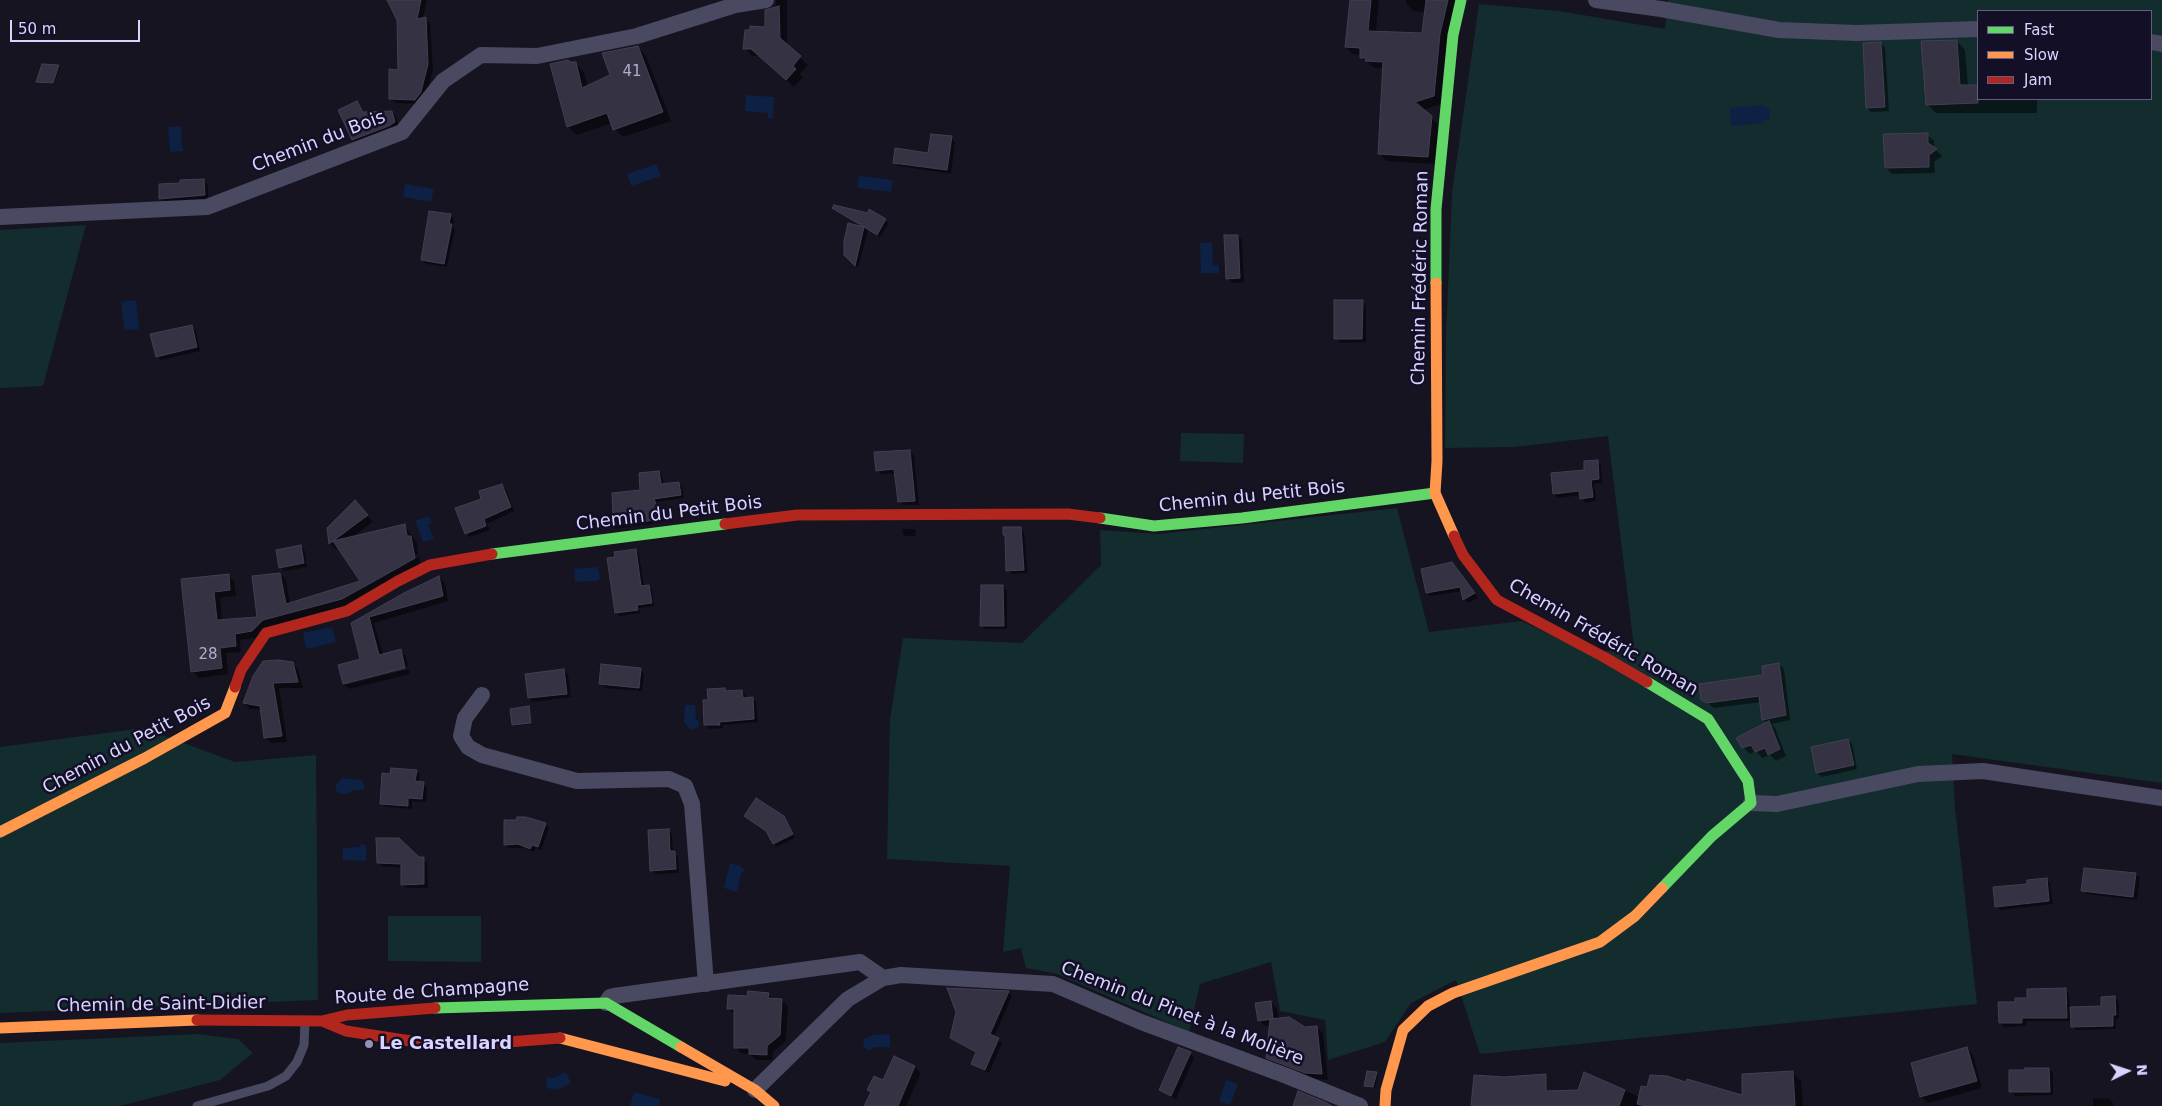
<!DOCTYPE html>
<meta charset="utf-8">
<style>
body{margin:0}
#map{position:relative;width:2162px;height:1106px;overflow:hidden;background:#161421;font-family:"DejaVu Sans",sans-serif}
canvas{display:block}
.legend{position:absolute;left:1977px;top:10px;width:175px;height:90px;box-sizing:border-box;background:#130f26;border:1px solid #625e7d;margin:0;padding:6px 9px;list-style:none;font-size:15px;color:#d9d4ff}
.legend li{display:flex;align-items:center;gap:10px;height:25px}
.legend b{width:25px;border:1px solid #625e7d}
.north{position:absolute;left:2102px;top:1046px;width:50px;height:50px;-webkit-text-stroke:4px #130f26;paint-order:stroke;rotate:86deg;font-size:14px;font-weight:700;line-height:20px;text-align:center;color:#d9d4ff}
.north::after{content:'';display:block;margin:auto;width:18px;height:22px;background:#d9d4ff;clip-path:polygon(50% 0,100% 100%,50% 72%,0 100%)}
.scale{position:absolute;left:10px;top:20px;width:130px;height:22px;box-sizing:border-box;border:2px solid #d9d4ff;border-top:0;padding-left:6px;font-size:15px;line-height:18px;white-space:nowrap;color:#d9d4ff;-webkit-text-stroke:4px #130f26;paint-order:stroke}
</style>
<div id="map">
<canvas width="2162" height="1106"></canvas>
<ul class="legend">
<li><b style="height:6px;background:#63d668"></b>Fast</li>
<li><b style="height:6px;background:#ff974d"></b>Slow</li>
<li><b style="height:6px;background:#b3261e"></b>Jam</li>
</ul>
<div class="north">N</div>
<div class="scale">50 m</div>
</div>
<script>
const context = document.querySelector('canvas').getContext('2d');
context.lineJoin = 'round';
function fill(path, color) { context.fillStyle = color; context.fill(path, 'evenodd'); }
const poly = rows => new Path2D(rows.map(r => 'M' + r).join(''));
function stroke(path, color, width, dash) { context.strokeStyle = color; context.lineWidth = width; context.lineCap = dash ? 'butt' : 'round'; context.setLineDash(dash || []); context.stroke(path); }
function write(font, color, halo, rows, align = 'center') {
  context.font = font + ' "DejaVu Sans",sans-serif'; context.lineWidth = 5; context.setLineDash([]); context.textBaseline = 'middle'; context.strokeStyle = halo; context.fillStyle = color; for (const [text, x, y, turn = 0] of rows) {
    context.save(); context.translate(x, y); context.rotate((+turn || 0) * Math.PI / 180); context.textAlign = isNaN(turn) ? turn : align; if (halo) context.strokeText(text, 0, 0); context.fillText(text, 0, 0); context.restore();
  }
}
const green = poly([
 [1668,0,2162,0,2162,783,1952,754,1955,807,1977,1004,1480,1054,1456,980,1411,1003,1385,1042,1328,1060,1325,1020,1280,1011,1271,962,1200,984,1189,1032,1057,974,1026,968,1021,948,1003,952,1010,866,887,859,890,719,903,638,1022,643,1101,565,1100,530,1158,534,1397,508,1429,632,1522,621,1590,654,1634,647,1608,436,1514,447,1445,448,1446,334,1452,193,1479,4,1559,11,1665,29],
 [1978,11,2151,11,2151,99,1978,99],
 [86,225,43,386,0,388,0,230],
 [1181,433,1244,434,1243,463,1180,461],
 [143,728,235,762,316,755,318,1000,0,1013,0,747],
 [388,916,481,916,481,962,388,961],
 [198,1034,238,1039,253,1053,220,1080,120,1106,0,1106,0,1043]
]);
const water = poly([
 [746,95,774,97,773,118,768,118,768,113,745,111],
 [1763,105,1764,108,1769,107,1770,120,1764,120,1764,123,1731,126,1730,108],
 [181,126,182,148,184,150,180,153,179,151,170,152,168,127],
 [656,164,661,176,631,186,627,174],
 [859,176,893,180,891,192,857,188],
 [405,184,434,189,431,202,403,197],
 [1212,242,1213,265,1219,265,1219,273,1201,273,1200,243],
 [136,300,139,329,125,330,121,302],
 [429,516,432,523,428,524,434,539,423,542,415,521],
 [598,567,600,578,597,581,575,582,574,569],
 [332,627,336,642,306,649,303,633],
 [685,705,695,705,696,720,698,720,699,727,690,730,684,722],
 [342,778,362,780,365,787,362,790,354,790,346,794,340,794,336,790,336,784],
 [360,844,366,845,366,861,343,860,343,848,360,847],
 [730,863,742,867,745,871,741,873,737,892,724,888],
 [890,1034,890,1047,875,1047,869,1051,863,1046,864,1039,873,1035],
 [566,1072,571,1083,557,1090,546,1088,547,1077,553,1078],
 [1226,1080,1238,1084,1230,1105,1219,1101],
 [634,1092,660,1099,659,1106,630,1106]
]);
const shadow = poly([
 [388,0,427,0,423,19,425,18,430,24,433,70,426,97,420,104,395,103,390,98,399,71,398,19],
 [776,0,787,0,787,46,808,65,800,74,803,77,794,87,760,56,752,56,745,48,766,28,773,9,776,4],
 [1351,0,1379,0,1376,32,1423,35,1426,12,1413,11,1406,3,1406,0,1457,0,1441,104,1422,110,1439,125,1435,164,1387,161,1379,154,1384,68,1374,68,1361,57,1361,55,1353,54,1346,47],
 [1957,41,1965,50,1968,86,1978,86,1978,99,2042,99,2037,99,2037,113,1936,113,1927,104],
 [1881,43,1885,48,1889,111,1871,112,1867,108],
 [638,47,646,56,671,121,623,137,615,129,612,123,577,135,568,127,552,64,575,63,584,72,588,87,612,76],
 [59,66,60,67,54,84,38,81],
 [357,103,365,113,392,112,396,117,399,126,358,144,353,140,340,111],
 [1927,135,1934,141,1934,148,1942,156,1934,162,1935,173,1892,174,1886,168],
 [951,138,955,142,951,174,899,166,894,162,929,154],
 [204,181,208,185,208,199,165,203,161,199],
 [834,208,869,215,870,211,889,223,880,237,868,230,858,268,845,254,849,225,865,228],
 [450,215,454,219,453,227,455,229,447,267,426,264,422,260],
 [1238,236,1242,240,1244,282,1232,283,1228,278],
 [1362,302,1366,306,1366,342,1340,343,1336,338],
 [192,327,196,331,200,351,161,360,157,356],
 [910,451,914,456,919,505,903,505,899,501,896,473,881,474,877,470],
 [1597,461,1601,465,1602,483,1594,484,1596,501,1585,503,1581,495,1558,498,1554,494],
 [659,472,662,476,664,485,679,483,682,486,684,498,656,502,664,522,615,529,612,525,614,518],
 [502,485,506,489,514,511,487,524,490,530,470,537,466,533,483,500],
 [361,508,373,522,351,538,404,525,417,543,418,554,364,585,364,588,419,557,420,564,348,604,258,637,240,640,241,652,226,653,228,674,199,678,193,672,183,581,228,575,234,581,236,596,220,598,222,621,258,618,280,574,286,580,290,604,362,581,339,547,336,550,330,544,328,529],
 [902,529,915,529,916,536,904,536],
 [1020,529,1024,533,1028,573,1012,574,1008,570],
 [301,547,305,551,307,567,285,571,280,567],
 [635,550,639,554,644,587,649,586,652,590,654,606,639,608,641,613,620,616,616,612],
 [1456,568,1478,598,1468,603,1464,599,1462,591,1431,596,1427,592],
 [439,578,445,583,448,601,374,623,383,655,401,651,406,656,408,666,346,682,346,685,409,669,410,674,349,689,344,684,362,660,353,624],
 [1003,586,1007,591,1007,629,985,629,981,625],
 [292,663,298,669,303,688,279,688,287,742,271,743,265,737,262,710,250,709,244,703],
 [1779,664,1784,669,1790,720,1771,724,1775,728,1786,756,1776,761,1770,755,1762,758,1756,751,1750,754,1743,747,1767,723,1763,719,1761,702,1714,708,1703,699,1764,676],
 [564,670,568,674,571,697,533,702,529,698],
 [640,670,644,674,642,691,605,688,601,683],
 [724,690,727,693,742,692,746,695,746,699,752,698,756,702,758,722,723,725,723,728,709,729,706,725,709,701],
 [529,708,532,724,514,726,513,724],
 [1848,740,1852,744,1857,769,1822,777,1817,773,1813,748],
 [416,771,420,775,419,782,427,787,426,802,412,801,412,809,386,807,382,803],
 [783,817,787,821,795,838,777,847,774,844],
 [545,824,549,828,541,850,536,848,534,852,523,848,509,848,506,845],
 [668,830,672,834,673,852,678,856,679,873,656,874,652,870],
 [423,859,427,863,428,888,406,888,402,884,402,868,382,866,378,862],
 [2136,874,2140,878,2137,900,2087,894,2083,890],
 [2047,879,2050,883,2053,904,2000,910,1997,906,2029,885],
 [949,989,1008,993,1012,996,994,1037,1002,1043,989,1073,972,1064,977,1053,951,1038,958,1012],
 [2065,990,2069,994,2070,1008,2102,1007,2115,998,2119,1002,2119,1019,2116,1019,2116,1029,2076,1030,2072,1026,2072,1021,2026,1021,2026,1026,2004,1027,2000,1023,2016,1003],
 [768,994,773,999,782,1000,788,1006,786,1041,773,1052,772,1060,756,1060,750,1054,741,1053,735,1047,735,1015,728,1008,748,997],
 [1271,1002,1277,1009,1279,1019,1302,1025,1305,1028,1317,1027,1323,1034,1328,1080,1313,1079,1274,1064,1268,1057,1270,1026,1265,1026,1259,1020],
 [1178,1049,1190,1054,1194,1058,1176,1099,1161,1090],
 [1967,1049,1973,1055,1982,1088,1928,1103,1921,1097],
 [895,1058,915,1067,921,1073,906,1106,865,1106,884,1082],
 [2049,1069,2053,1073,2053,1095,2015,1096,2011,1091],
 [1368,1072,1378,1075,1375,1088,1365,1085],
 [1793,1073,1801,1081,1803,1106,1543,1106,1579,1091,1585,1074,1640,1097,1687,1084,1744,1097],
 [2093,1098,2109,1099,2113,1103,2113,1106,2093,1106]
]);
const building = poly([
 [387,0,421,0,417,19,426,17,428,64,421,92,415,100,389,99,389,69,398,70,397,20,387,0],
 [1350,0,1371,0,1368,31,1422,33,1426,0,1448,0,1440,34,1434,96,1415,102,1432,116,1428,157,1378,154,1383,62,1365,61,1366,58,1360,58,1360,48,1345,47,1350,0],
 [779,6,780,38,801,56,793,66,796,69,786,80,751,49,743,49,745,30,750,30,750,26,765,27,765,10,779,6],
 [1957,40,1960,85,1978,85,1978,103,1926,105,1921,41,1957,40],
 [1881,42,1885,107,1866,108,1863,43,1881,42],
 [638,46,663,112,613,130,607,113,567,127,550,64,568,60,570,62,576,62,582,88,610,75,602,53,638,46],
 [42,64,59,65,53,83,36,82,42,64],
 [357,101,363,112,392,111,395,122,389,126,352,140,338,110,357,101],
 [1928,133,1928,143,1937,149,1929,155,1929,167,1885,168,1883,134,1928,133],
 [931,134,952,136,947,170,893,163,895,148,928,153,931,134],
 [204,179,205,195,159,199,159,184,180,183,180,180,204,179],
 [834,205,868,213,869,209,886,219,877,235,864,227,855,266,844,255,844,241,848,223,864,227,832,208,834,205],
 [429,211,451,214,449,224,452,224,444,264,421,260,429,211],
 [1224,235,1238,235,1240,278,1226,279,1224,235],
 [1334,300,1363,300,1362,339,1334,339,1334,300],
 [192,325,197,347,156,357,150,334,192,325],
 [910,450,915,501,898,502,894,469,876,471,874,452,910,450],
 [1598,460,1599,479,1591,480,1593,497,1580,499,1579,491,1553,494,1551,473,1584,470,1584,461,1598,460],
 [659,471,661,484,679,482,681,495,654,499,662,519,610,526,609,518,613,517,612,493,640,490,639,473,659,471],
 [502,484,511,507,484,519,486,526,465,534,455,508,481,499,479,491,502,484],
 [355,500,368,515,329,544,327,528,355,500],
 [405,524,407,536,411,536,415,558,342,599,263,620,252,631,235,634,236,646,220,648,222,668,191,672,181,579,229,574,230,590,214,592,217,620,257,617,252,576,280,573,286,604,360,581,333,541,405,524],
 [1003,527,1021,527,1024,570,1006,571,1005,535,1003,535,1003,527],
 [301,545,304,563,279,568,276,550,301,545],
 [636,549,641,586,649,585,652,603,637,605,638,610,615,613,607,558,615,557,614,552,636,549],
 [1452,562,1475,593,1463,600,1460,587,1426,593,1421,569,1452,562],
 [439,576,443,596,369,617,379,655,401,649,405,668,343,684,338,665,360,659,351,623,404,593,439,576],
 [981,585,1003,585,1004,626,980,626,981,585],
 [278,660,293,662,298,682,273,683,282,736,264,738,260,706,243,703,253,676,263,661,278,660],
 [1779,663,1786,715,1762,720,1759,696,1707,703,1701,700,1699,684,1763,675,1762,666,1779,663],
 [601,664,641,668,639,688,599,684,601,664],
 [564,669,567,694,528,698,525,674,564,669],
 [725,688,725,691,742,690,743,698,753,697,754,719,719,722,720,725,704,725,703,700,708,700,707,689,725,688],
 [529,706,531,723,512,725,510,709,529,706],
 [1769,721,1780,749,1768,755,1765,748,1755,752,1751,745,1742,748,1736,738,1769,721],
 [1848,739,1854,765,1816,773,1811,747,1848,739],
 [391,768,417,770,415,781,424,782,422,799,408,798,408,806,380,804,382,773,390,774,391,768],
 [756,798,784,816,793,834,773,844,766,831,744,816,756,798],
 [517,817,526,817,546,823,538,847,532,845,530,849,518,844,504,845,504,820,516,820,517,817],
 [669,829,670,851,675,851,676,869,650,871,648,830,669,829],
 [376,838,399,838,419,857,424,857,424,884,401,885,401,864,377,863,376,838],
 [2084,868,2136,873,2133,897,2081,891,2084,868],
 [2047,878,2049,901,1995,907,1993,887,2027,884,2027,880,2047,878],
 [947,988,1009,991,990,1034,999,1038,985,1070,971,1064,976,1052,950,1038,956,1012,947,988],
 [2066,988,2067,1018,2022,1018,2022,1023,1999,1023,1998,1002,2015,1002,2015,998,2027,998,2027,989,2066,988],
 [748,991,769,993,768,998,782,999,780,1035,767,1046,767,1055,749,1054,749,1048,734,1048,734,1009,727,1009,728,995,747,996,748,991],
 [2115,996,2116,1015,2113,1015,2113,1026,2071,1027,2070,1007,2101,1006,2101,997,2115,996],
 [1271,1001,1273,1019,1258,1021,1255,1003,1271,1001],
 [1289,1017,1305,1027,1317,1026,1322,1074,1305,1073,1266,1058,1270,1019,1289,1017],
 [1178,1047,1191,1052,1171,1096,1159,1090,1178,1047],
 [1967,1047,1977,1081,1920,1097,1911,1063,1967,1047],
 [894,1056,915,1066,898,1106,864,1106,871,1092,867,1090,874,1076,883,1080,894,1056],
 [2025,1068,2049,1068,2050,1092,2009,1092,2009,1070,2025,1070,2025,1068],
 [1367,1071,1377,1072,1373,1087,1364,1086,1367,1071],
 [1793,1071,1795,1106,1646,1106,1637,1104,1641,1086,1647,1087,1650,1075,1667,1076,1686,1082,1687,1079,1742,1095,1742,1074,1793,1071],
 [1584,1072,1625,1090,1619,1106,1471,1106,1474,1075,1504,1077,1546,1074,1546,1091,1578,1090,1584,1072],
 [1298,1091,1325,1102,1332,1106,1293,1106,1298,1091]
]);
const lane = poly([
 [197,1106,268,1086,286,1076,297,1062,304,1045,305,1021]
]);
const street = poly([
 [1596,0,1661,9,1779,30,1857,33,1978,29],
 [2151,42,2162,44],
 [0,217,207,207,402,132,443,81,481,55,537,56,637,36,735,5,766,0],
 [482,695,465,718,461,736,468,747,482,755,577,781,669,779,685,786,692,804,706,984],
 [1751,803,1777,804,1918,774,1983,771,2162,798],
 [606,1003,610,997,614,996,860,962,883,978],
 [755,1090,848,999,883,978,901,975,1053,984,1141,1022,1287,1076,1360,1106]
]);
const fast = poly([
 [1436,283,1436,209,1453,35,1461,0],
 [1100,518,1154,526,1242,518,1435,493],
 [492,554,725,524],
 [1647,682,1708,719,1748,781,1751,803,1712,836,1662,888],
 [435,1008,606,1003,681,1047]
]);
const slow = poly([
 [1436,283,1437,461,1435,493,1454,536],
 [0,832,145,758,225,713,235,687],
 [0,1028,197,1020],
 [560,1038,725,1081],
 [681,1047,755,1090,774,1106],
 [1385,1106,1386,1090,1403,1030,1428,1006,1453,993,1600,942,1635,916,1662,888]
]);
const jam = poly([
 [725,524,797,515,1068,514,1100,518],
 [1454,536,1463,555,1497,600,1604,657,1647,682],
 [235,687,241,670,266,633,347,611,398,581,430,565,492,554],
 [197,1020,322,1021,347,1015,435,1008],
 [322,1021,346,1031,424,1043,482,1044,560,1038]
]);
const markers = [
 [369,1044,5,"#9591b1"]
];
const numberNames = [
 ["41",632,72],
 ["28",208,655]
];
const streetNames = [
 ["Chemin du Bois",319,142,-21],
 ["Chemin Frédéric Roman",1421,278,-89],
 ["Chemin du Petit Bois",1252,497,-6],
 ["Chemin du Petit Bois",669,514,-7],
 ["Chemin Frédéric Roman",1603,638,30],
 ["Chemin du Petit Bois",127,746,-28],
 ["Route de Champagne",432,992,-4],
 ["Chemin de Saint-Didier",161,1005,-1],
 ["Chemin du Pinet à la Molière",1182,1014,21]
];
const poiNames = [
 ["Le Castellard",379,1044]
];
fill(green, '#132c2d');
fill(water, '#0d2144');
fill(shadow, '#0007');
fill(building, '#343243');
stroke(building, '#433f54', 1);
stroke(lane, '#4a4962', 9);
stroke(street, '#4a4962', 16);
stroke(fast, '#63d668', 11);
stroke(slow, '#ff974d', 11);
stroke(jam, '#b3261e', 11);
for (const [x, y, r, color] of markers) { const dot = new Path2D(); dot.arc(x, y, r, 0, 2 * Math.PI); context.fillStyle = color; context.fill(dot); stroke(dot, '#130f26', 2); }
write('15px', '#b0acd0', null, numberNames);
write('18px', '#d9d4ff', '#130f26', streetNames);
write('bold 18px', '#d9d4ff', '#130f26', poiNames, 'left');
</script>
